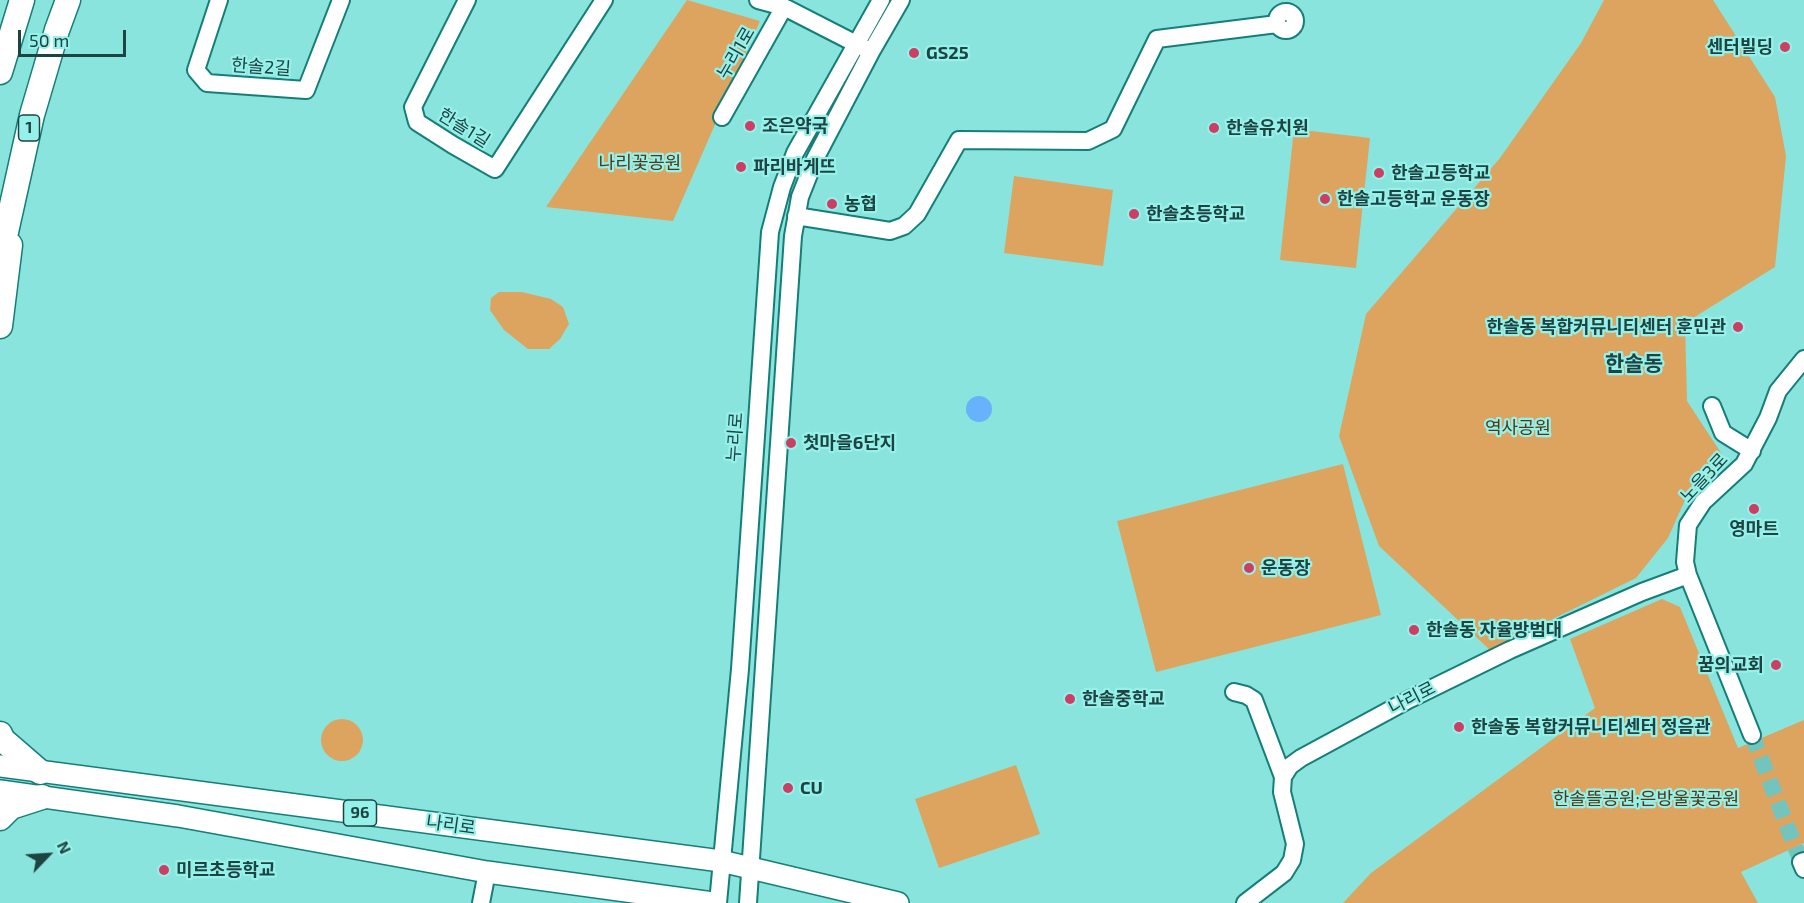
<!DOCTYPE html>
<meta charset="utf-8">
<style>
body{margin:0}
#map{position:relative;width:1804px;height:903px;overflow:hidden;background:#89e4dd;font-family:"Exo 2",sans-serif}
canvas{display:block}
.north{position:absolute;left:18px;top:825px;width:60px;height:60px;-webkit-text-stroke:4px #96f1ea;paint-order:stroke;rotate:65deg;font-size:16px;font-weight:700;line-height:24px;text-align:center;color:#1e4442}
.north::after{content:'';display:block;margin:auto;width:21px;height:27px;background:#1e4442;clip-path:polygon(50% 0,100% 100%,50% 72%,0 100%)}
.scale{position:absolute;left:18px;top:30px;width:108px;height:27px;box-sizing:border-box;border:3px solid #1e4442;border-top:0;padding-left:8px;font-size:18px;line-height:21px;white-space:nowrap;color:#1e4442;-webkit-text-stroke:4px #96f1ea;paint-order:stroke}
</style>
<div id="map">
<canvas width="1804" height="903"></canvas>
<div class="north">N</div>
<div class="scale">50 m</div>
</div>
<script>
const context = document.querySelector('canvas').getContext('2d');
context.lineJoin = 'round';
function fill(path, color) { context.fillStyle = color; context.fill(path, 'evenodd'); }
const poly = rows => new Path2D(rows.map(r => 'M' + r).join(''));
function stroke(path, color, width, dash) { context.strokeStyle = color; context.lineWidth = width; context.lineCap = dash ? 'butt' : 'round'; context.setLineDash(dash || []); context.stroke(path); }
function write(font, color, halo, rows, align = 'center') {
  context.font = font + ' "Exo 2","Noto Sans KR",sans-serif'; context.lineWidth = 4.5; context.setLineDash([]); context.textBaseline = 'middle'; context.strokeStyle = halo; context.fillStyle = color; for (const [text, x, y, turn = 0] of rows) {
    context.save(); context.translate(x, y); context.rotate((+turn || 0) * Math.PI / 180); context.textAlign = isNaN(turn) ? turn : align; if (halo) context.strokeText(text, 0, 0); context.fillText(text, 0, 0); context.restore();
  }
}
const green = poly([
 [687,0,760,21,673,221,546,207],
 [1604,0,1713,0,1775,97,1786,156,1775,267,1685,323,1687,401,1727,462,1685,500,1668,538,1636,578,1490,650,1379,546,1339,436,1366,314,1500,158,1581,43],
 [1294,129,1370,138,1356,268,1280,260],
 [1014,176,1113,190,1103,266,1004,253],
 [499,292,522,292,551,299,563,307,569,324,560,339,549,349,528,349,504,330,490,310,491,298],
 [1343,464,1381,615,1156,672,1117,521],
 [1662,599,1680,607,1738,748,1804,720,1804,843,1741,872,1758,903,1343,903,1371,873,1595,708,1570,639],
 '321 740a21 21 0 1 1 42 0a21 21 0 1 1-42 0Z',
 [1016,765,1040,834,939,868,915,799]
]);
const water = poly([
 '966 409a13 13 0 1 1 26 0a13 13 0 1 1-26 0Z'
]);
const minorTunnel = poly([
 [1752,735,1801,862]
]);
const minor = poly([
 [219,0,196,70,207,83,306,90,341,0],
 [467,0,413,107,417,122,453,145,495,169,604,0],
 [758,0,784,7,866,49],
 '1277 21a9 9 0 1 1 18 0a9 9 0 1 1-18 0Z',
 [722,117,784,7],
 [796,216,890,231,904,226,917,214,959,140,1088,141,1113,129,1157,39,1277,24],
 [1712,406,1723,433,1752,451],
 [1234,692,1246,695,1254,700,1283,777],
 [1752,735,1688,575,1685,562,1688,525,1703,502,1744,464,1768,418,1778,391,1804,359],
 [1804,861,1801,862,1804,869],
 [481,903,487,872],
 [718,903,740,669,770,232,782,187,795,153,881,0],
 [748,903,793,236,800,197,815,159,871,52,901,0],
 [1245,903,1284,873,1292,860,1295,844,1282,792,1283,777,1290,766,1301,758,1410,699,1510,650,1642,592,1688,575]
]);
const major = poly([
 [0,766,721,861,898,903],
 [0,791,178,816,487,872,713,903]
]);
const highway = poly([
 [0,72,22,0],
 [0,259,32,115,57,30,68,0],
 [0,326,10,245],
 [0,734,3,740,40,772],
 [0,818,11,807,42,797]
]);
const markers = [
 [1785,47,6,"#cd3e63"],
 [914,53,6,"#cd3e63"],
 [750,126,6,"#cd3e63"],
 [1214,128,6,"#cd3e63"],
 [741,167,6,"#cd3e63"],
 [1379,173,6,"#cd3e63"],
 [1325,199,6,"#cd3e63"],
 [832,204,6,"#cd3e63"],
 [1134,214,6,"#cd3e63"],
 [1738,327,6,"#cd3e63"],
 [791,443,6,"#cd3e63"],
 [1754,509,6,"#cd3e63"],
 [1249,568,6,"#cd3e63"],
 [1414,630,6,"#cd3e63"],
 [1776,665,6,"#cd3e63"],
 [1070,699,6,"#cd3e63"],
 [1459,727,6,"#cd3e63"],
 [788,788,6,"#cd3e63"],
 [164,870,6,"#cd3e63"]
];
const shields = [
 [29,128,21],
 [360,813,33]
];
const shieldNames = [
 ["1",29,128],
 ["96",360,813]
];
const poiNames = [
 ["센터빌딩",1773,47,"right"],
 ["GS25",926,53],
 ["조은약국",762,126],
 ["한솔유치원",1226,128],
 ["파리바게뜨",753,167],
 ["한솔고등학교",1391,173],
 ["한솔고등학교 운동장",1337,199],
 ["농협",844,204],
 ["한솔초등학교",1146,214],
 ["한솔동 복합커뮤니티센터 훈민관",1726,327,"right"],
 ["첫마을6단지",803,443],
 ["영마트",1754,529,"center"],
 ["운동장",1261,568],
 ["한솔동 자율방범대",1426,630],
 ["꿈의교회",1764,665,"right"],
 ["한솔중학교",1082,699],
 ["한솔동 복합커뮤니티센터 정음관",1471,727],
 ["CU",800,788],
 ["미르초등학교",176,870]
];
const streetNames = [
 ["누리1로",736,53,-60],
 ["한솔2길",261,67,4],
 ["한솔1길",464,128,32],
 ["누리로",735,437,-86],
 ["노을3로",1704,478,-47],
 ["나리로",1412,698,-27],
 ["나리로",451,825,8]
];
const parkNames = [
 ["나리꽃공원",640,163],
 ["역사공원",1518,428],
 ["한솔뜰공원;은방울꽃공원",1646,799]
];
const quarterNames = [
 ["한솔동",1634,364]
];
fill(green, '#dda460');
fill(water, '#67b2fb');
stroke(minorTunnel, '#74c4be', 16, [16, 8]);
stroke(minor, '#157e79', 20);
stroke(major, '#157e79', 24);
stroke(highway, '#157e79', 27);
stroke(minor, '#fff', 16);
stroke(major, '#fff', 21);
stroke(highway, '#fff', 24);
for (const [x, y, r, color] of markers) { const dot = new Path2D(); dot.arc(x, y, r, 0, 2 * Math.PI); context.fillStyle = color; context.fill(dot); stroke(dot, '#96f1ea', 2); }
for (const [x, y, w] of shields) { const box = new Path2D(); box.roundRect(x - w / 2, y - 13, w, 26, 4.5); context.fillStyle = '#96f1ea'; context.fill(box); stroke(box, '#1e4442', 1.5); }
write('bold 16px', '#1e4442', null, shieldNames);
write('bold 18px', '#1e4442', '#96f1ea', poiNames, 'left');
write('18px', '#1e4442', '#96f1ea', streetNames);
write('18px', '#543815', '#96f1ea', parkNames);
write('bold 21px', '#1e4442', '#96f1ea', quarterNames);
</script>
